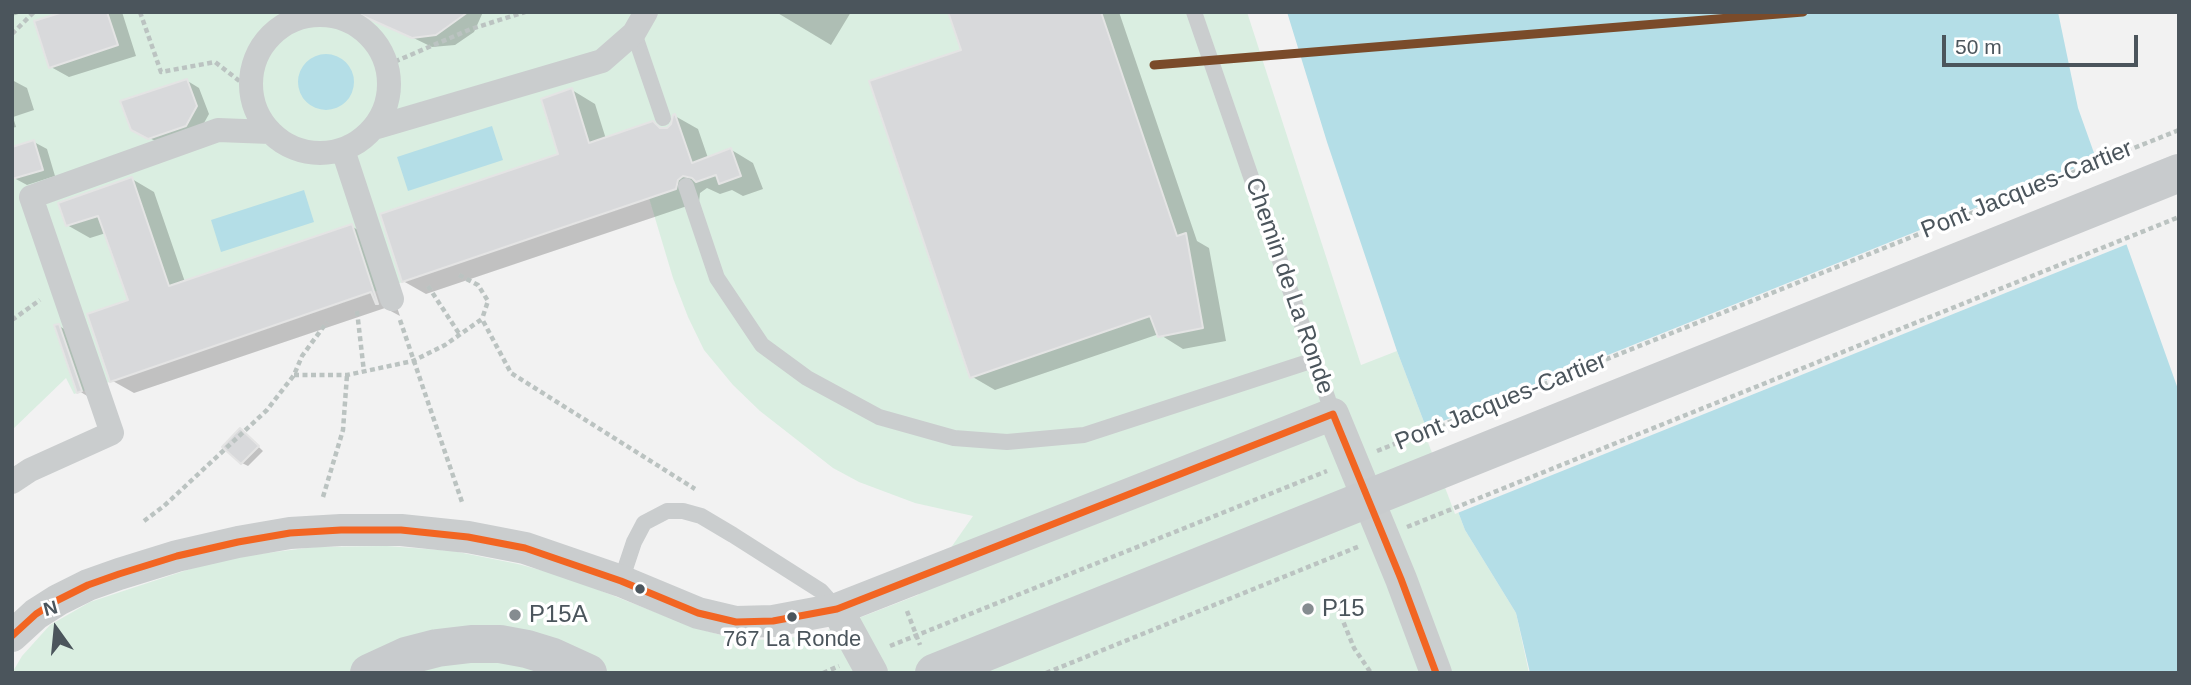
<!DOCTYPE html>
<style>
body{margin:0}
#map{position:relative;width:2191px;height:685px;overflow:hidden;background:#f2f2f2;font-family:Arial,sans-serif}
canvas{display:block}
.frame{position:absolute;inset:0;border:14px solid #4b555c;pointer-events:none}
.north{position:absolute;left:21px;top:594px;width:70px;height:70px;-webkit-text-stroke:5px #fff;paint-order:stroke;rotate:345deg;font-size:19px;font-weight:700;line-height:28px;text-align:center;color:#4b555c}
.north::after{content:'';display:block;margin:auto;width:24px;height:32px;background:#4b555c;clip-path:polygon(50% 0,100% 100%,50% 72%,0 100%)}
.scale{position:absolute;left:1942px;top:35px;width:196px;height:32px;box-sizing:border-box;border:4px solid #4b555c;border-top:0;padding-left:9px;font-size:21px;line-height:24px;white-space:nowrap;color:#4b555c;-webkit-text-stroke:5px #fff;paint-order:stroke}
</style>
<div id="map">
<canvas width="2191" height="685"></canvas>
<div class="frame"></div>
<div class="north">N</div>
<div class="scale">50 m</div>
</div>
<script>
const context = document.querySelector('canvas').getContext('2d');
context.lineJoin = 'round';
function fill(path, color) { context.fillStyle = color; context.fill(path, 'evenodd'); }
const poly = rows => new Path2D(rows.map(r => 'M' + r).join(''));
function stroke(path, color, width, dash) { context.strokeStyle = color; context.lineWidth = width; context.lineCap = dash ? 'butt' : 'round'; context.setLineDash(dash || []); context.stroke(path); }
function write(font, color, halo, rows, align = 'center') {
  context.font = font + ' Arial,sans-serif'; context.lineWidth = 7; context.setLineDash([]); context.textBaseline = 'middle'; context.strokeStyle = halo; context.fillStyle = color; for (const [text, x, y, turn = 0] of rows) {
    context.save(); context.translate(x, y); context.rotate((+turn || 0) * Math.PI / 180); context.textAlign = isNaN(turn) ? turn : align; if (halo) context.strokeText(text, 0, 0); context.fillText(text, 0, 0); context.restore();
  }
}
const green = poly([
 [12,12,1247,12,1361,365,1397,351,1465,530,1516,613,1529,673,12,673,22,656,50,625,90,602,193,568,242,556,315,547,387,546,453,551,518,564,566,577,693,627,735,639,777,640,820,633,918,595,973,516,915,503,859,482,833,468,760,411,733,385,704,350,688,317,673,278,649,198,74,394,66,378,12,430]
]);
const water = poly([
 [1287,12,2058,12,2078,108,2179,392,2179,673,1530,673,1516,613,1465,530,1397,351,1327,142],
 '298 82a28 28 0 1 1 56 0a28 28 0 1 1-56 0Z',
 [492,126,503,160,408,191,397,157],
 [304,190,314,222,221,252,211,220]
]);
const pier = poly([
 [2100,158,2130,243,1455,514,1423,429]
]);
const shadow = poly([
 [12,12,25,12,12,16],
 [69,12,122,12,136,56,69,77,51,67],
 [380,12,483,12,474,32,455,45,432,47,391,27],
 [776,12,851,12,831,45],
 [950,12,1119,12,1197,241,1209,248,1226,341,1183,349,1159,334,995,390,971,376,963,51],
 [12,80,27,88,34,110,13,117,16,127,12,128],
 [186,80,199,88,209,114,199,132,163,145,132,129],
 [572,90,595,104,606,139,653,123,664,130,673,125,675,116,698,129,708,158,730,149,753,163,763,189,743,196,732,190,720,194,707,188,700,193,699,202,426,294,403,281,561,155],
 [34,142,47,149,55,176,27,185,14,178],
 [132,179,154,192,185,282,351,226,374,239,400,316,385,308,134,393,111,380,130,301,106,233,90,238,67,225],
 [59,326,82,339,102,405,79,391],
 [241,430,263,451,248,466,242,463]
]);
const building = poly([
 [63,12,107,12,118,45,49,68,34,21,63,12],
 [354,12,468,12,436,35,412,38,354,12],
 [948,12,1101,12,1177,236,1186,233,1203,328,1158,337,1150,316,970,378,869,81,961,50,948,12],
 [187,79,197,106,186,126,148,139,131,130,120,101,187,79],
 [572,88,589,143,653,121,660,128,667,128,671,124,673,115,675,114,692,163,731,148,741,176,719,184,716,175,696,182,692,178,683,176,678,180,676,189,402,282,380,214,558,154,541,99,572,88],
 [34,140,43,170,12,179,12,147,34,140],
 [132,177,169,286,352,224,378,304,376,304,371,292,110,382,87,314,128,300,98,216,66,226,58,203,132,177],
 [59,324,82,391,77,393,54,325,59,324],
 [240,428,259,446,241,464,222,447,240,428]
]);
const path = poly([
 [140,12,161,72,215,62,251,90],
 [12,34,34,12],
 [387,65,471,29,525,12],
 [459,275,478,285,488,301,482,319],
 [428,286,460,335],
 [357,311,364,372],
 [12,320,40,300],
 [400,320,463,505],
 [294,375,347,375,413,361,445,345,482,319,511,373,695,489],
 [1377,451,2179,130],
 [323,497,343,430,347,375],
 [144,521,164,506,267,410,294,375,302,356,327,322],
 [1407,527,2179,217],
 [1334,599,1354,648,1371,673],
 [907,611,920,645],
 [890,646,1327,471],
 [823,673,839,666],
 [1046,673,1360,546]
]);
const service = poly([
 [1194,12,1333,414],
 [634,33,663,118],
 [686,186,717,278,762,345,807,378,879,417,954,438,1007,442,1084,435,1314,360],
 [621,581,634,542,644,523,667,511,683,511,701,516,733,535,821,591,837,609]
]);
const pedestrian = poly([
 '251 84a69 69 0 1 1 138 0a69 69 0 1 1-138 0Z',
 [374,128,602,61,634,33,646,12],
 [343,150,392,299],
 [12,482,30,470,112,433,31,197,218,130,270,132]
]);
const minor = poly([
 [837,609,872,673],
 [12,636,36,614,58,600,88,585,119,574,177,556,238,542,290,533,341,530,401,530,468,537,525,548,621,581,698,613,736,622,773,621,837,609,1333,414,1401,579,1436,673]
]);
const primary = poly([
 [369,673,406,656,437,648,471,644,500,644,527,649,553,657,588,673],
 [934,673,2179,173]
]);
const bus1 = poly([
 [12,636,36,614,58,600,88,585,119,574,177,556,238,542,290,533,341,530,401,530,468,537,525,548,621,581,698,613,736,622,773,621,837,609,1333,414,1401,579,1436,673]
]);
const metro1 = poly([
 [1154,65,1803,12]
]);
const markers = [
 [640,589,6,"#4b555c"],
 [1308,609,7,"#858c90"],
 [515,615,7,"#858c90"],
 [792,617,6,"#4b555c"]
];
const busNames = [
 ["767 La Ronde",792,640]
];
const streetNames = [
 ["Pont Jacques-Cartier",2027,190,-22],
 ["Chemin de La Ronde",1289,286,71],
 ["Pont Jacques-Cartier",1501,402,-22]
];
const poiNames = [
 ["P15",1322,609],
 ["P15A",529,615]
];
fill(green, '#daeee1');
fill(water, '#b4dee7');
fill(pier, '#f2f2f2');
fill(shadow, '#0003');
fill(building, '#d8d9db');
stroke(building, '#e4e4e4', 2);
stroke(path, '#bbc3c1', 4.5, [5, 3.5]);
stroke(service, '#cacdce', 16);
stroke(pedestrian, '#cacdce', 24);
stroke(minor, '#cacdce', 32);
stroke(primary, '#c8cbcd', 38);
stroke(bus1, '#f26522', 7);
stroke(metro1, '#7a4b2a', 9);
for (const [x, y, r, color] of markers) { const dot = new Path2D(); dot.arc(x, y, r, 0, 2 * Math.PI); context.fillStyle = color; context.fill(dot); stroke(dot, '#fff', 2.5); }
write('22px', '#4b555c', '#fff', busNames);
write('24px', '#4b555c', '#fff', streetNames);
write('24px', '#4b555c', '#fff', poiNames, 'left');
</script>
